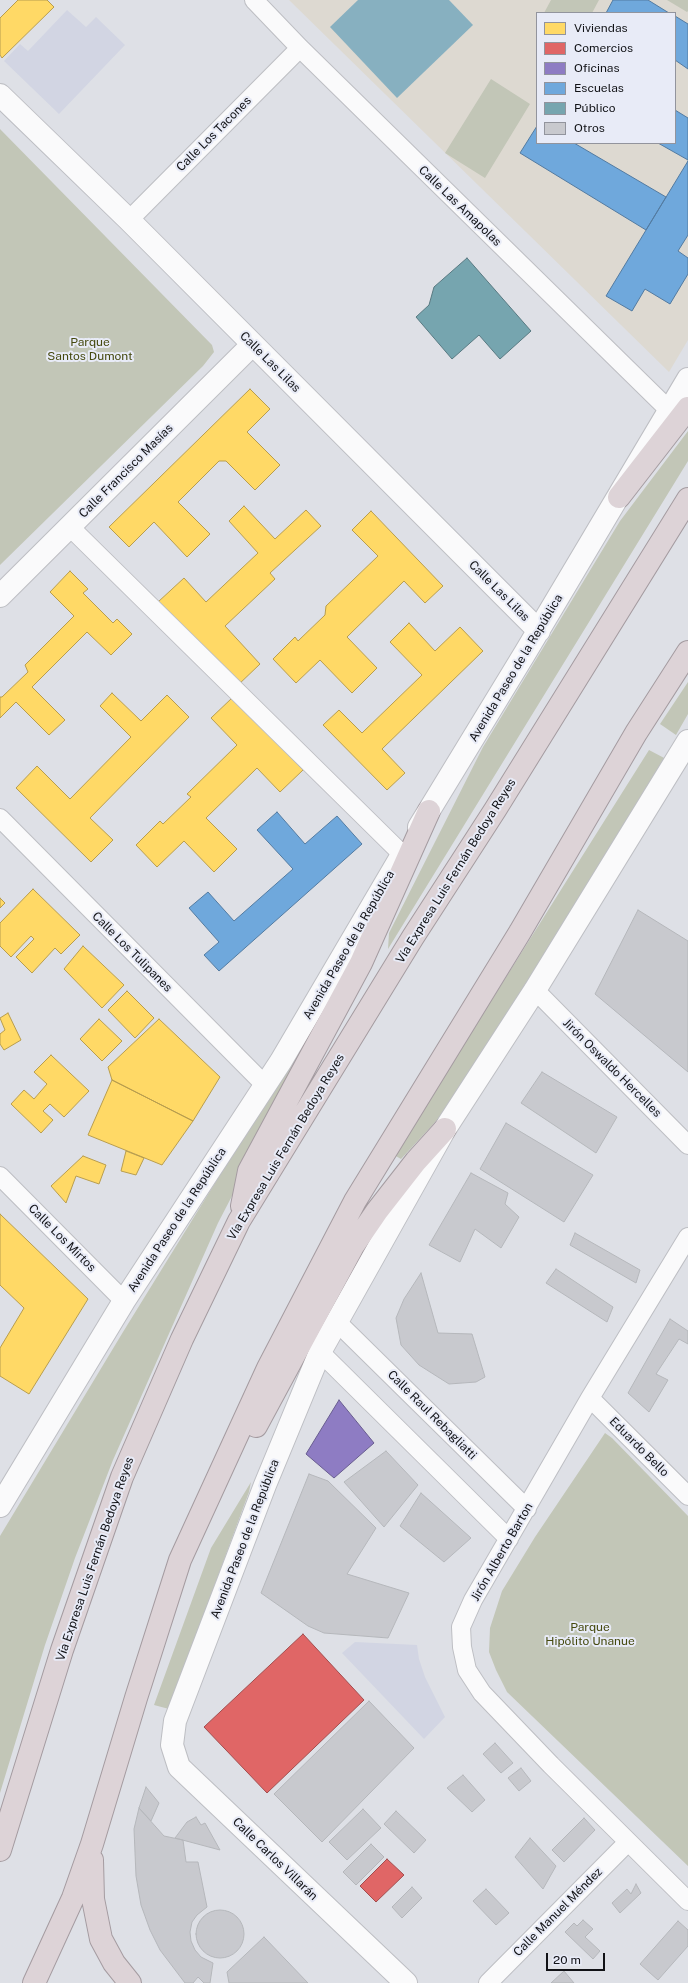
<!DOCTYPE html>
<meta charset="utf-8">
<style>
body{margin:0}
#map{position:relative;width:688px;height:1983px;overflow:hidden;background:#dee0e6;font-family:"Public Sans",sans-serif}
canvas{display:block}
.legend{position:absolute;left:536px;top:12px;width:140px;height:132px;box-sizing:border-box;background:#e8ebf7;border:1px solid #92949d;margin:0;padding:5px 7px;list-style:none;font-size:12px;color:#111216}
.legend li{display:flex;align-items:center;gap:8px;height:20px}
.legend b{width:20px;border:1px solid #92949d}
.scale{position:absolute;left:546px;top:1953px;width:59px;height:18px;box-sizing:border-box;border:2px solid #111216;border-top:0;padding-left:5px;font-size:12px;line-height:14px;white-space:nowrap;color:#111216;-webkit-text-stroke:3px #e8ebf7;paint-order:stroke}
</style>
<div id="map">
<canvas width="688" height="1983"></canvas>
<ul class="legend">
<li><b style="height:11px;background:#ffd966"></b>Viviendas</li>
<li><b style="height:11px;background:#e06666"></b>Comercios</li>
<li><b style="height:11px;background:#8e7cc3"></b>Oficinas</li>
<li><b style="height:11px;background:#6fa8dc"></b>Escuelas</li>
<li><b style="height:11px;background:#76a5af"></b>Público</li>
<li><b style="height:11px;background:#c8c9ce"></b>Otros</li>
</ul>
<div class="scale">20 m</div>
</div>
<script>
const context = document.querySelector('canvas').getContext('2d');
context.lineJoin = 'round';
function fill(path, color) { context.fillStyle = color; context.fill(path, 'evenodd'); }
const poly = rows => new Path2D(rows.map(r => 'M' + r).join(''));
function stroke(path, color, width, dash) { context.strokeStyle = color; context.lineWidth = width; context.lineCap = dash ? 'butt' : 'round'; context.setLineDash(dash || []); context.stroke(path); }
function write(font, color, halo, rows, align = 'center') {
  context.font = font + ' "Public Sans",sans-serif'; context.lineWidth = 4; context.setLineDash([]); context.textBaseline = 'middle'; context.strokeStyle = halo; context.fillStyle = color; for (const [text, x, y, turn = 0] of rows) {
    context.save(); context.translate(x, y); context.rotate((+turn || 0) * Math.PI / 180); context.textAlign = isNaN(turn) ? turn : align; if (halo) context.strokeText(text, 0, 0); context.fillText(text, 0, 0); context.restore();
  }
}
const built = poly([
 [67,10,86,27,96,17,125,45,59,114,4,61,20,44,28,51],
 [355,1642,417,1645,419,1659,425,1677,445,1717,424,1739,342,1653]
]);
const education = poly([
 [289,0,688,0,688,340,669,372],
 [537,13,675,13,675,143,537,143]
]);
const green = poly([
 [551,0,599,0,592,13,544,13],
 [667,0,688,0,688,11,687,12],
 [491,79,530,104,485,178,445,153],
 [0,129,212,345,214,352,203,366,0,565],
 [688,431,688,461,388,949,389,933,483,747,620,521],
 [688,682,688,714,676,735,660,724],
 [649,750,668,760,464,1091,401,1159,394,1155],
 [362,945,218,1223,113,1460,75,1558,45,1645,0,1793,0,1536,123,1332],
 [605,1433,612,1438,688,1516,688,1866,507,1692,496,1670,489,1652,490,1628,502,1591,535,1537],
 [251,1482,249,1492,169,1709,154,1705,211,1548]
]);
const water = poly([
 [358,0,449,0,473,25,397,98,330,27]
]);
const homes = poly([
 [18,0,47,0,54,7,2,58,0,55,0,18,18,0],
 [250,389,270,409,247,432,280,465,255,490,226,461,219,461,178,502,210,534,187,557,154,522,129,547,109,527,250,389],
 [244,506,275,539,306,510,321,526,270,573,275,579,225,626,260,664,237,686,158,602,184,578,206,602,258,553,229,521,244,506],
 [371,511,443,586,425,603,404,581,347,637,377,668,352,693,320,660,296,683,273,659,295,637,298,641,325,615,326,606,378,556,352,530,371,511],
 [70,571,88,589,83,593,113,623,117,619,132,634,111,655,87,632,32,687,65,720,49,735,16,702,0,718,0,697,2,697,28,672,25,665,74,616,50,592,70,571],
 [409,623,435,651,460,627,483,651,382,749,405,773,387,790,323,725,339,710,362,733,422,675,390,642,409,623],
 [112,693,141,721,167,695,189,717,90,818,113,840,91,862,16,788,37,766,70,799,131,737,100,706,112,693],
 [232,698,303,770,280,792,257,768,206,818,237,849,214,872,184,841,157,867,136,845,160,821,163,824,191,797,187,794,237,745,211,718,232,698],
 [33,889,80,935,61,954,55,948,32,973,16,957,34,939,31,936,11,957,0,946,0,923,33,889],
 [0,898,5,903,0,908,0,898],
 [83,946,124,985,102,1008,64,969,83,946],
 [127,991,154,1018,135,1038,108,1010,127,991],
 [8,1013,21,1040,4,1050,0,1044,0,1034,5,1030,0,1018,8,1013],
 [99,1019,122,1041,102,1061,80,1039,99,1019],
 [159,1019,220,1077,193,1121,112,1080,108,1067,159,1019],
 [51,1055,89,1091,64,1117,50,1104,43,1111,53,1120,41,1133,11,1104,24,1090,34,1099,47,1084,34,1072,51,1055],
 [112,1080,193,1121,162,1165,88,1135,112,1080],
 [126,1151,144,1158,136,1175,121,1171,126,1151],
 [83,1156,106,1165,99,1184,76,1176,66,1203,51,1186,83,1156],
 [0,1214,88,1299,29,1394,0,1376,0,1348,24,1308,0,1285,0,1214]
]);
const shops = poly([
 [303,1634,364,1700,267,1793,204,1727,303,1634],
 [387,1859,404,1875,376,1902,360,1886,387,1859]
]);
const offices = poly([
 [339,1400,374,1443,334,1478,306,1454,339,1400]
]);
const schools = poly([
 [613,0,648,0,669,13,606,13,613,0],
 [675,16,688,24,688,69,675,60,675,16],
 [675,110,688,118,688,160,658,143,675,143,675,110],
 [537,126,537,143,574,143,666,197,646,230,520,153,537,126],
 [688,161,688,235,678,251,688,258,688,274,670,304,645,289,632,311,606,296,688,161],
 [277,812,305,844,337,816,362,844,219,971,204,955,219,942,189,908,208,892,234,921,293,869,257,830,277,812]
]);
const public = poly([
 [467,258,531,331,500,359,479,335,452,359,416,317,429,305,434,287,467,258]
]);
const building = poly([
 [638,910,688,941,688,1072,595,994,638,910],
 [542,1072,617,1117,596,1153,521,1103,542,1072],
 [506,1123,593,1175,564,1222,480,1169,506,1123],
 [471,1173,508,1193,505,1204,519,1217,501,1248,475,1229,460,1262,429,1245,471,1173],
 [575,1233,640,1270,636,1283,570,1245,575,1233],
 [556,1269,613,1307,607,1322,546,1283,556,1269],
 [421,1273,438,1333,472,1334,485,1377,476,1382,449,1384,419,1365,401,1345,396,1318,404,1299,421,1273],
 [670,1319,688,1331,688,1344,679,1339,656,1374,668,1380,649,1412,628,1393,670,1319],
 [386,1451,418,1485,384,1527,344,1482,386,1451],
 [309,1474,328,1481,376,1528,347,1574,409,1593,388,1638,324,1633,308,1626,261,1593,309,1474],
 [421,1493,471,1538,444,1562,400,1526,421,1493],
 [369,1701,414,1748,322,1842,274,1794,369,1701],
 [495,1743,513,1763,501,1773,483,1754,495,1743],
 [521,1768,531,1781,519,1791,508,1778,521,1768],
 [463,1775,485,1800,472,1812,447,1788,463,1775],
 [146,1787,159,1803,151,1821,139,1808,146,1787],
 [139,1808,164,1836,183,1840,186,1862,198,1862,207,1907,197,1915,192,1922,190,1932,191,1941,195,1950,201,1957,213,1963,210,1983,204,1983,198,1977,193,1983,185,1983,160,1950,150,1930,141,1905,136,1876,134,1829,139,1808],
 [363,1809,381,1828,347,1860,329,1842,363,1809],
 [396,1811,426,1840,414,1853,384,1824,396,1811],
 [196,1817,201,1825,205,1823,220,1850,175,1838,187,1822,196,1817],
 [584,1818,595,1830,564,1862,552,1850,584,1818],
 [530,1838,556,1866,543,1889,515,1857,530,1838],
 [371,1844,384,1857,356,1885,343,1872,371,1844],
 [636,1884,641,1893,620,1913,612,1903,627,1889,631,1894,636,1884],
 [412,1887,422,1898,402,1918,392,1907,412,1887],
 [486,1889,509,1913,496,1925,473,1901,486,1889],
 '196 1934a24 24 0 1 1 48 0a24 24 0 1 1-48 0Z',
 [583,1920,593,1929,585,1937,600,1951,593,1959,565,1932,574,1923,577,1926,583,1920],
 [678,1921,688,1930,688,1946,658,1980,640,1964,678,1921],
 [264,1937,308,1983,229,1983,227,1972,264,1937],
 [564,1971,574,1983,551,1983,564,1971]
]);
const street = poly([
 [254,0,300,48,669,410],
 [129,220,300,48],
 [70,527,402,854],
 [0,818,265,1085],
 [535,990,688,1145],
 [0,1176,124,1301],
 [688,1237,590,1398,473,1600,461,1627,462,1647,467,1670,482,1693,551,1765,688,1901],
 [337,1322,527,1509],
 [320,1352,509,1539],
 [590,1398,688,1496],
 [488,1983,628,1842]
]);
const secondary = poly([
 [0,95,129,220,539,631],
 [0,596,252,345],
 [419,827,525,653,688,379],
 [0,1506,124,1301,281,1061,399,860],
 [406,1983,179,1767,172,1745,175,1721,265,1485,320,1352,445,1129,535,990,688,741]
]);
const highway = poly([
 [619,497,688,408],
 [242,1206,249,1171,361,963,429,811],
 [256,1426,353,1246,377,1211,416,1161,445,1129],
 [0,1850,62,1650,122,1477,182,1339,239,1221,413,937,495,810,688,499],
 [92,1860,93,1899,101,1939,114,1963,130,1983],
 [34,1983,73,1898,92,1844,136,1698,180,1560,268,1368,355,1201,520,932,636,733,688,652]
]);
const streetNames = [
 ["Calle Los Tacones",214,134,-45],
 ["Calle Las Amapolas",460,206,44],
 ["Calle Las Lilas",270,362,45],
 ["Calle Francisco Masías",126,471,-45],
 ["Calle Las Lilas",499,591,45],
 ["Avenida Paseo de la República",516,668,-59],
 ["Vía Expresa Luis Fernán Bedoya Reyes",456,871,-58],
 ["Avenida Paseo de la República",349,945,-60],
 ["Calle Los Tulipanes",132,952,45],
 ["Jirón Oswaldo Hercelles",612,1068,45],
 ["Vía Expresa Luis Fernán Bedoya Reyes",286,1147,-59],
 ["Avenida Paseo de la República",177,1220,-57],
 ["Calle Los Mirtos",62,1238,45],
 ["Calle Raul Rebagliatti",432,1415,45],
 ["Eduardo Bello",639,1447,45],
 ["Avenida Paseo de la República",245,1539,-69],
 ["Jirón Alberto Barton",502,1552,-60],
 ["Vía Expresa Luis Fernán Bedoya Reyes",95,1559,-71],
 ["Calle Carlos Villarán",275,1859,44],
 ["Calle Manuel Méndez",558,1912,-45]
];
const parkNames = [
 ["Parque",90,342],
 ["Santos Dumont",90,356],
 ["Parque",590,1627],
 ["Hipólito Unanue",590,1641]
];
fill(built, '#d2d5e3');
fill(education, '#ddd9d1');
fill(green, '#c2c6b7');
fill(water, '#87b0c0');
fill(homes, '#ffd966');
stroke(homes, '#b89d4e', 1);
fill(shops, '#e06666');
stroke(shops, '#a24d4e', 1);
fill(offices, '#8e7cc3');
stroke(offices, '#685c8f', 1);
fill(schools, '#6fa8dc');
stroke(schools, '#537ba1', 1);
fill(public, '#76a5af');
stroke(public, '#587981', 1);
fill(building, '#c8c9ce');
stroke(building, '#b5b7bb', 1);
stroke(street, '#bdbec3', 20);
stroke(secondary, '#bdbec3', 24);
stroke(highway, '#a49ba0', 24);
stroke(street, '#fafafb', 18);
stroke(secondary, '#fafafb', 22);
stroke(highway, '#ddd3d7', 22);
write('12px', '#111216', '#e8ebf7', streetNames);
write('12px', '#45490e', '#e8ebf7', parkNames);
</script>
